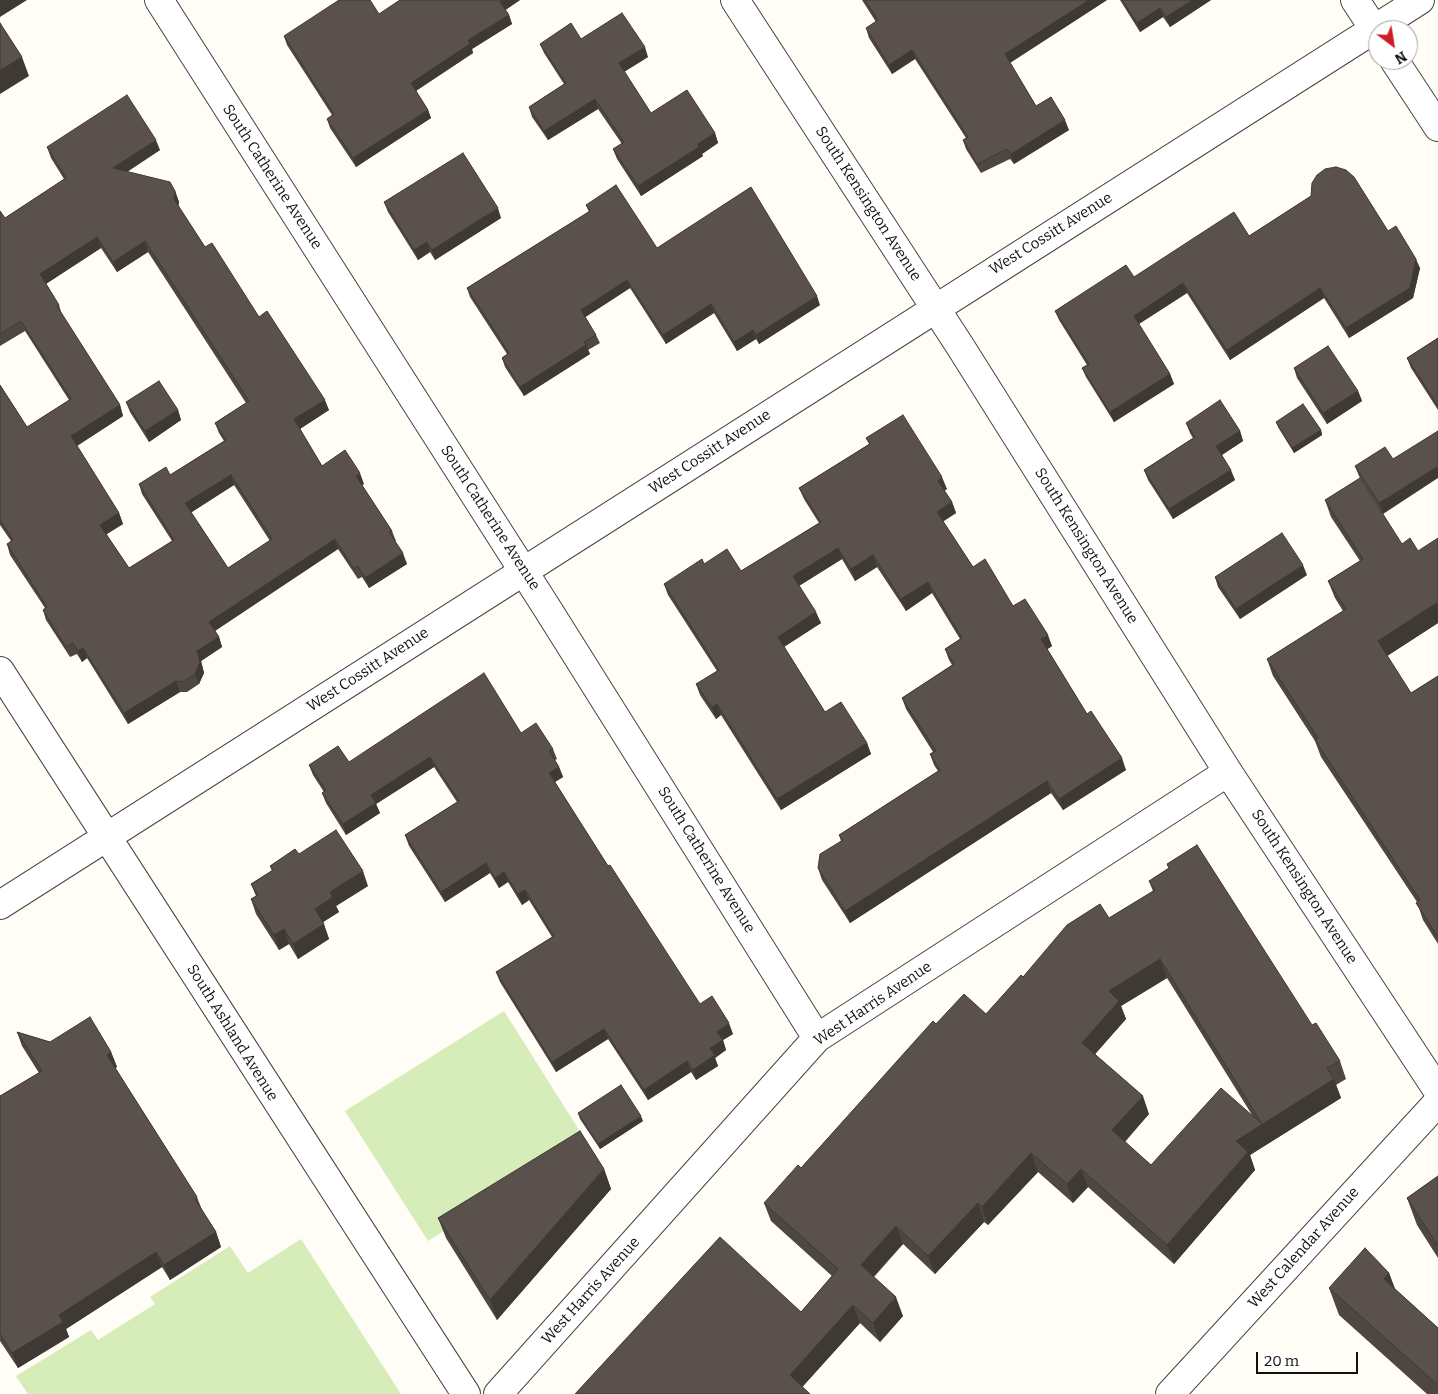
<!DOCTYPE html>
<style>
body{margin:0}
#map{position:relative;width:1438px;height:1394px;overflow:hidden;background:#fffdf5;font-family:Bitter,serif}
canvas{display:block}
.north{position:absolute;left:1368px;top:20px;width:50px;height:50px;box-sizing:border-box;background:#fff;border:1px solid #a0a0a0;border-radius:50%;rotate:149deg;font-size:14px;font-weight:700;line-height:20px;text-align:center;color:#111}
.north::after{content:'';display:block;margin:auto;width:18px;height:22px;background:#cc1d29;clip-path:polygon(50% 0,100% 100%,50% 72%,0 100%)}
.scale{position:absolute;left:1256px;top:1352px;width:102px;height:22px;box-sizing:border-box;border:2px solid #111;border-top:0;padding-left:6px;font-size:15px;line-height:18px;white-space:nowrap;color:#111;-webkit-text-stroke:4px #fff;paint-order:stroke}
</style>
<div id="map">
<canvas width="1438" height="1394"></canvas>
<div class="north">N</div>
<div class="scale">20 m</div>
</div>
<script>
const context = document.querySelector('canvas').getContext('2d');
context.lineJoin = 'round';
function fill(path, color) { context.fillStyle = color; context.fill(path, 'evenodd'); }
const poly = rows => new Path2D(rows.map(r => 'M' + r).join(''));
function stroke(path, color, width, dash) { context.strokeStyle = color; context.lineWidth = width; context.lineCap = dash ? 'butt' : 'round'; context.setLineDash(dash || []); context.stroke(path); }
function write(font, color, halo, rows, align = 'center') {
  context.font = font + ' Bitter,serif'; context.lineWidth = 5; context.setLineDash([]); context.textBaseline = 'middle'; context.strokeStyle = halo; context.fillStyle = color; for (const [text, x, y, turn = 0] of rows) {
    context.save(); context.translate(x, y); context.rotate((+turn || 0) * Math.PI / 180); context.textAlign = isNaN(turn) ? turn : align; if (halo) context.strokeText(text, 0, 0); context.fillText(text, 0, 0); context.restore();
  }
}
const green = poly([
 [504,1011,586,1141,428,1241,345,1111],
 [301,1239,401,1394,28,1394,16,1376,91,1330,98,1340,155,1304,150,1297,230,1246,248,1273]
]);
const minor = poly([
 [159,0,547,608,817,1038],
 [735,0,960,346,1228,772,1438,1091],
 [1355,0,1378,35],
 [1394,60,1438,127],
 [0,671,466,1394],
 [0,905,1420,0],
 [498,1394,817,1038,1228,772],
 [1170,1394,1438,1102]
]);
const wall = poly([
 [400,0,520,0,505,10,509,15,512,24,472,49,473,53,416,91,428,110,431,118,356,167,330,128,327,119,332,115,287,45,284,36,379,14],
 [862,0,1107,0,1010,63,1036,106,1069,130,1014,164,1010,159,981,173,966,149,963,140,966,138,915,59,892,74,869,38,866,28,876,22],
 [1120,0,1211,0,1170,27,1163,17,1140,32],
 [581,39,648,57,624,72,651,113,715,133,718,143,702,154,703,156,641,196,617,159,613,149,622,144,598,109,548,140,532,117,529,107,564,84,544,53,540,44],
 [47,147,160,150,127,172,175,191,179,202,178,206,205,247,259,317,329,410,300,429,322,466,364,484,362,485,392,531,396,541,395,542,407,564,369,588,362,577,358,579,338,549,215,631,219,637,222,647,201,661,204,673,199,684,187,692,180,692,128,724,87,658,82,662,77,654,70,657,46,620,43,610,45,608,10,555,7,544,11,541,0,525,0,385,27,427,69,400,25,331,0,346,0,211,5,218,64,179,51,158],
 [101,248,117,272,148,252,246,403,215,423,219,433,224,441,170,475,139,484,142,494,172,541,129,568,106,534,123,524,119,513,77,446,123,416,120,405,62,315,59,305,46,284],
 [234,485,270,541,228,568,191,512],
 [1311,196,1388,231,1420,268,1413,298,1349,338,1324,298,1230,360,1187,293,1139,324,1170,374,1174,384,1114,422,1086,377,1082,368,1087,365,1059,320,1055,311,1134,277,1249,236],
 [384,202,501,218,435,260,430,252,418,260,388,212],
 [586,205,657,248,820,305,759,344,756,339,737,351,714,313,666,344,630,288,585,317,596,335,600,343,588,350,590,354,524,396,505,367,502,358,507,354,470,297,467,288,589,212],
 [1438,338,1438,410,1411,368,1407,358],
 [1294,368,1358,391,1362,401,1327,424,1297,378],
 [126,402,178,410,181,420,149,442,130,412],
 [1276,422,1321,430,1322,435,1294,453,1278,427],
 [1186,423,1240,431,1243,441,1222,455,1235,480,1173,519,1148,480,1144,470,1193,438,1190,433],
 [866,438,947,489,944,490,952,502,956,513,943,521,973,567,1013,606,1052,646,1047,649,1087,714,1126,770,1063,810,1051,793,850,923,822,880,818,868,841,841,839,835,938,771,934,765,930,754,933,752,906,709,902,698,952,665,949,660,945,649,960,639,932,593,906,611,877,567,855,581,842,559,799,586,821,623,784,647,825,712,867,743,871,754,781,810,721,715,716,719,700,695,696,684,717,671,668,595,664,584,704,564,741,571,819,523,804,499,799,488,869,444],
 [1393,459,1383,514,1359,476,1355,466],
 [1325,500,1438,623,1387,656,1411,693,1438,676,1438,944,1423,920,1417,902,1321,757,1315,741,1273,676,1267,659,1343,611,1335,598,1328,581,1360,561,1331,517],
 [1307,575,1240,619,1218,587,1215,577],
 [521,733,553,749,557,759,555,760,559,767,563,777,555,782,608,866,700,1004,733,1034,723,1040,726,1050,715,1058,718,1066,696,1080,691,1072,648,1100,608,1039,556,1072,500,982,496,972,552,937,529,900,522,905,508,882,499,888,490,873,445,902,409,846,405,835,457,802,434,767,376,804,380,813,346,835,326,803,322,793,324,792,313,775,309,765,349,762],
 [299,854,368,886,336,906,339,912,323,922,329,939,298,959,289,944,279,950,256,914,251,899,256,896,251,884,272,871,270,866],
 [1167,864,1312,1025,1340,1061,1346,1079,1336,1085,1341,1098,1250,1155,1255,1170,1174,1264,1088,1187,1073,1203,1038,1172,988,1225,984,1222,935,1274,903,1244,874,1277,903,1316,880,1342,860,1323,802,1387,575,1394,801,1312,832,1276,771,1221,764,1203,801,1168,936,1024,986,1014,1023,977,1109,918,1153,891,1149,881,1169,868],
 [1167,978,1252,1115,1151,1165,1125,1142,1149,1114,1095,1054,1126,1019,1121,1006],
 [17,1032,50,1042,111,1052,117,1067,115,1068,197,1197,202,1210,216,1232,221,1247,170,1280,162,1267,66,1329,69,1337,18,1368,0,1341,0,1096,39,1073,22,1046],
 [578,1113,643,1121,600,1149,580,1119],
 [604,1169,611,1189,497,1320,446,1238,438,1218],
 [1438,1176,1438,1258,1417,1225,1407,1198],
 [1389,1273,1395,1289,1438,1328,1438,1394,1427,1394,1339,1315,1329,1288]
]);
const shadedWall = poly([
 [0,0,27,0,0,17],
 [503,0,520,0,504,11,500,2],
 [1089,0,1107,0,1008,64,1005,54],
 [1193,0,1211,0,1170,27,1166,17],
 [1160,8,1163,17,1140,32,1137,23],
 [509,15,512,24,472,49,473,53,414,92,411,83,468,40],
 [645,47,648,57,622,73,619,63],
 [912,50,915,59,892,74,889,65],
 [22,57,29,76,0,94,0,70],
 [595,99,598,109,548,140,544,131],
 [428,110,431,118,356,167,353,158],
 [1065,120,1069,130,1014,164,1011,154],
 [715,133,718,143,702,154,703,156,641,196,638,186,698,144],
 [156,140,160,150,116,179,113,168],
 [175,191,179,202,178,209,174,199],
 [498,208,501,218,435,260,432,250],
 [97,237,101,248,44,285,40,274],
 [145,241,148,252,117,272,113,262],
 [427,242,430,252,418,260,414,250],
 [1416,259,1420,268,1413,298,1349,338,1346,328],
 [627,280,630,288,584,318,581,310],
 [1183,283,1187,293,1137,325,1134,316],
 [1320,288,1324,298,1230,360,1227,350],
 [817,296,820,305,759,344,756,335],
 [711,304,714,313,666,344,663,335],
 [753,330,756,339,737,351,734,342],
 [586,345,590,354,524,396,520,387],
 [1170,374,1174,384,1114,422,1110,412],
 [1358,391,1362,401,1327,424,1323,413],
 [325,400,329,410,298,430,294,419],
 [120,405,123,416,75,447,71,436],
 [178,410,181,420,149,442,145,431],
 [1321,430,1322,435,1294,453,1292,448],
 [1240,431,1243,441,1220,456,1216,446],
 [1438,466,1438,478,1383,514,1379,503],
 [1231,470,1235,480,1173,519,1169,509],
 [360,473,364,484,360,486,356,476],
 [231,475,234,485,189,514,185,503],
 [942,477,947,489,943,492,938,481],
 [952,502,956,513,941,523,937,512],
 [119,513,123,524,104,536,100,525],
 [335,539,338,549,213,632,209,622],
 [838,548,842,559,797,587,793,576],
 [403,553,407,564,369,588,365,578],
 [873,555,877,567,855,581,851,569],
 [1303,565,1307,575,1240,619,1236,609],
 [928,582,932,593,906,611,901,599],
 [1438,602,1438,623,1384,658,1378,641],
 [816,612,821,623,782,648,778,637],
 [1048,635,1052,646,1045,651,1041,639],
 [219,637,222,647,201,661,204,673,199,684,195,674,197,651],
 [83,648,87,658,82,662,78,651],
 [176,681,180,692,128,724,124,713],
 [717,704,721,715,716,719,712,707],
 [867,743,871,754,781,810,777,799],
 [430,757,434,767,376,804,380,813,346,835,343,824,371,795],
 [1122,758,1126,770,1063,810,1059,799],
 [559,767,563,777,553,783,549,773],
 [1047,781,1051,793,850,923,845,911],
 [486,863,490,873,445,902,441,892],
 [363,871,368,886,336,906,339,912,320,924,315,909,330,892],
 [504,872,508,882,499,888,495,878],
 [525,890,529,900,522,905,518,894],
 [324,924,329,939,298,959,293,944],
 [284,929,289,944,279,950,274,935],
 [1160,959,1167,978,1121,1006,1126,1019,1089,1061,1082,1043,1109,991],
 [729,1023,733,1034,723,1040,726,1050,715,1058,718,1066,696,1080,693,1070,710,1048,717,1032],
 [604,1029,608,1039,556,1072,552,1062],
 [111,1052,117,1067,112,1070,107,1055],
 [687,1061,691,1072,648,1100,644,1090],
 [1334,1079,1341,1098,1250,1155,1255,1170,1174,1264,1167,1245,1236,1141],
 [1143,1096,1149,1114,1118,1148,1112,1130],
 [641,1116,643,1121,600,1149,598,1144],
 [1031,1153,1038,1172,988,1225,982,1207],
 [604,1169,611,1189,497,1320,490,1300],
 [1081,1169,1088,1187,1073,1203,1067,1184],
 [978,1203,984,1222,935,1274,928,1256],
 [896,1226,903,1244,867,1283,861,1265],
 [216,1232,221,1247,170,1280,164,1265],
 [156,1252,162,1267,66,1329,69,1337,18,1368,12,1353,59,1315],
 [1389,1273,1399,1300,1384,1279],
 [896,1297,903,1316,880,1342,873,1323],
 [853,1305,860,1323,796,1394,790,1375]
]);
const building = poly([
 [339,0,370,0,379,14,400,0,503,0,500,2,509,15,468,40,470,44,411,83,428,110,353,158,327,119,334,114,284,36,339,0],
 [865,0,1089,0,1005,54,1036,106,1051,97,1065,120,1011,154,1007,149,977,164,963,140,968,137,912,50,889,65,866,28,878,20,865,0],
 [1122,0,1193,0,1166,17,1160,8,1137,23,1122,0],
 [622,13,645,47,619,63,651,113,687,90,715,133,698,144,699,147,638,186,613,149,624,142,595,99,544,131,529,107,566,83,540,44,571,23,581,39,622,13],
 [0,23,22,57,0,70,0,23],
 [127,95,156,140,113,168,170,182,175,191,174,199,205,247,212,243,259,317,267,311,325,400,294,419,322,466,345,450,360,473,356,476,392,531,389,532,403,553,365,578,358,566,354,569,335,539,209,622,219,637,197,651,200,662,195,674,183,682,176,681,124,713,83,648,78,651,73,643,66,647,43,610,47,607,7,544,13,540,0,520,0,385,27,427,71,399,21,321,0,334,0,211,5,218,66,178,47,147,127,95],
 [97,237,113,262,145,241,249,401,215,423,226,440,170,475,166,467,139,484,174,540,129,568,100,525,119,513,71,436,120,405,57,306,59,305,40,274,97,237],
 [231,475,272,539,228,568,185,503,231,475],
 [463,153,498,208,432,250,427,242,414,250,384,202,463,153],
 [1336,167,1346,170,1354,177,1388,231,1396,226,1416,259,1410,288,1346,328,1320,288,1227,350,1183,283,1134,316,1170,374,1110,412,1082,368,1089,364,1055,311,1126,265,1134,277,1234,212,1249,236,1311,196,1312,183,1317,175,1325,169,1336,167],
 [616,185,657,248,751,187,817,296,756,335,753,330,734,342,711,304,663,335,627,280,581,310,596,335,584,342,586,345,520,387,502,358,509,353,467,288,590,211,586,205,616,185],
 [1438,338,1438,406,1407,358,1438,338],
 [1328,346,1358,391,1323,413,1294,368,1328,346],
 [159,381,178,410,145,431,126,402,159,381],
 [1220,400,1240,431,1216,446,1231,470,1169,509,1144,470,1195,437,1186,423,1220,400],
 [1303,404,1321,430,1292,448,1276,422,1303,404],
 [903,415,942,477,938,481,952,502,937,512,973,567,985,559,1013,606,1025,599,1048,635,1041,639,1087,714,1091,711,1122,758,1059,799,1047,781,845,911,818,868,820,854,843,840,839,835,940,770,930,754,936,751,902,698,954,664,945,649,962,638,928,582,901,599,873,555,851,569,838,548,793,576,816,612,778,637,825,712,841,702,867,743,777,799,717,704,712,707,696,684,719,670,664,584,702,559,704,564,727,549,741,571,821,522,799,488,870,444,866,438,903,415],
 [1438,431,1438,466,1379,503,1355,466,1385,447,1393,459,1438,431],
 [1360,478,1402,544,1410,538,1418,551,1438,538,1438,602,1378,641,1411,693,1438,676,1438,937,1416,903,1420,900,1315,740,1318,738,1267,659,1346,609,1328,581,1363,559,1325,500,1360,478],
 [1282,533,1303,565,1236,609,1215,577,1282,533],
 [484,673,521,733,536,723,553,749,549,751,559,767,549,773,608,866,610,865,700,1004,712,996,729,1023,717,1032,723,1040,710,1048,715,1055,693,1070,687,1061,644,1090,604,1029,552,1062,496,972,554,936,525,890,518,894,504,872,495,878,486,863,441,892,405,835,459,801,430,757,371,795,376,803,343,824,322,793,326,790,309,765,338,746,349,762,484,673],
 [336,830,363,871,330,892,333,897,315,909,324,924,293,944,284,929,274,935,251,899,258,895,251,884,273,870,270,866,295,849,299,854,336,830],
 [1197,845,1312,1025,1316,1023,1340,1061,1327,1068,1334,1079,1236,1141,1248,1152,1167,1245,1081,1169,1067,1184,1031,1153,982,1207,978,1203,928,1256,896,1226,861,1265,896,1297,873,1323,853,1305,790,1375,810,1394,575,1394,720,1237,801,1312,838,1269,764,1203,798,1165,801,1168,933,1021,936,1024,964,994,986,1014,1021,975,1023,977,1067,925,1100,904,1109,918,1155,890,1149,881,1169,868,1167,864,1197,845],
 [1160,959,1262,1124,1221,1088,1151,1165,1112,1130,1143,1096,1082,1043,1119,1001,1109,991,1160,959],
 [90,1017,111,1052,107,1055,197,1197,195,1199,216,1232,164,1265,156,1252,59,1315,63,1322,12,1353,0,1334,0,1096,42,1071,17,1032,50,1042,90,1017],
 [621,1085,641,1116,598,1144,578,1113,621,1085],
 [580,1131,604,1169,490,1300,438,1218,580,1131],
 [1438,1176,1438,1246,1407,1198,1438,1176],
 [1365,1248,1389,1273,1384,1279,1438,1328,1438,1385,1329,1288,1365,1248]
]);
const streetNames = [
 ["South Catherine Avenue",272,177,57],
 ["South Kensington Avenue",868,204,57],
 ["West Cossitt Avenue",1051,234,-32],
 ["West Cossitt Avenue",710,452,-33],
 ["South Catherine Avenue",490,518,57],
 ["South Kensington Avenue",1086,546,58],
 ["West Cossitt Avenue",368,670,-33],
 ["South Catherine Avenue",706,860,58],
 ["South Kensington Avenue",1304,887,57],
 ["West Harris Avenue",873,1004,-34],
 ["South Ashland Avenue",232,1033,58],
 ["West Calendar Avenue",1304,1248,-48],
 ["West Harris Avenue",591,1291,-48]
];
fill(green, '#d6edba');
stroke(minor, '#444', 30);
stroke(minor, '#fff', 28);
fill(wall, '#4d4641');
fill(shadedWall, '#3f3935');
fill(building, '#5a514c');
stroke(building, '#3f3935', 1);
write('15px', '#111', '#fff', streetNames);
</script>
